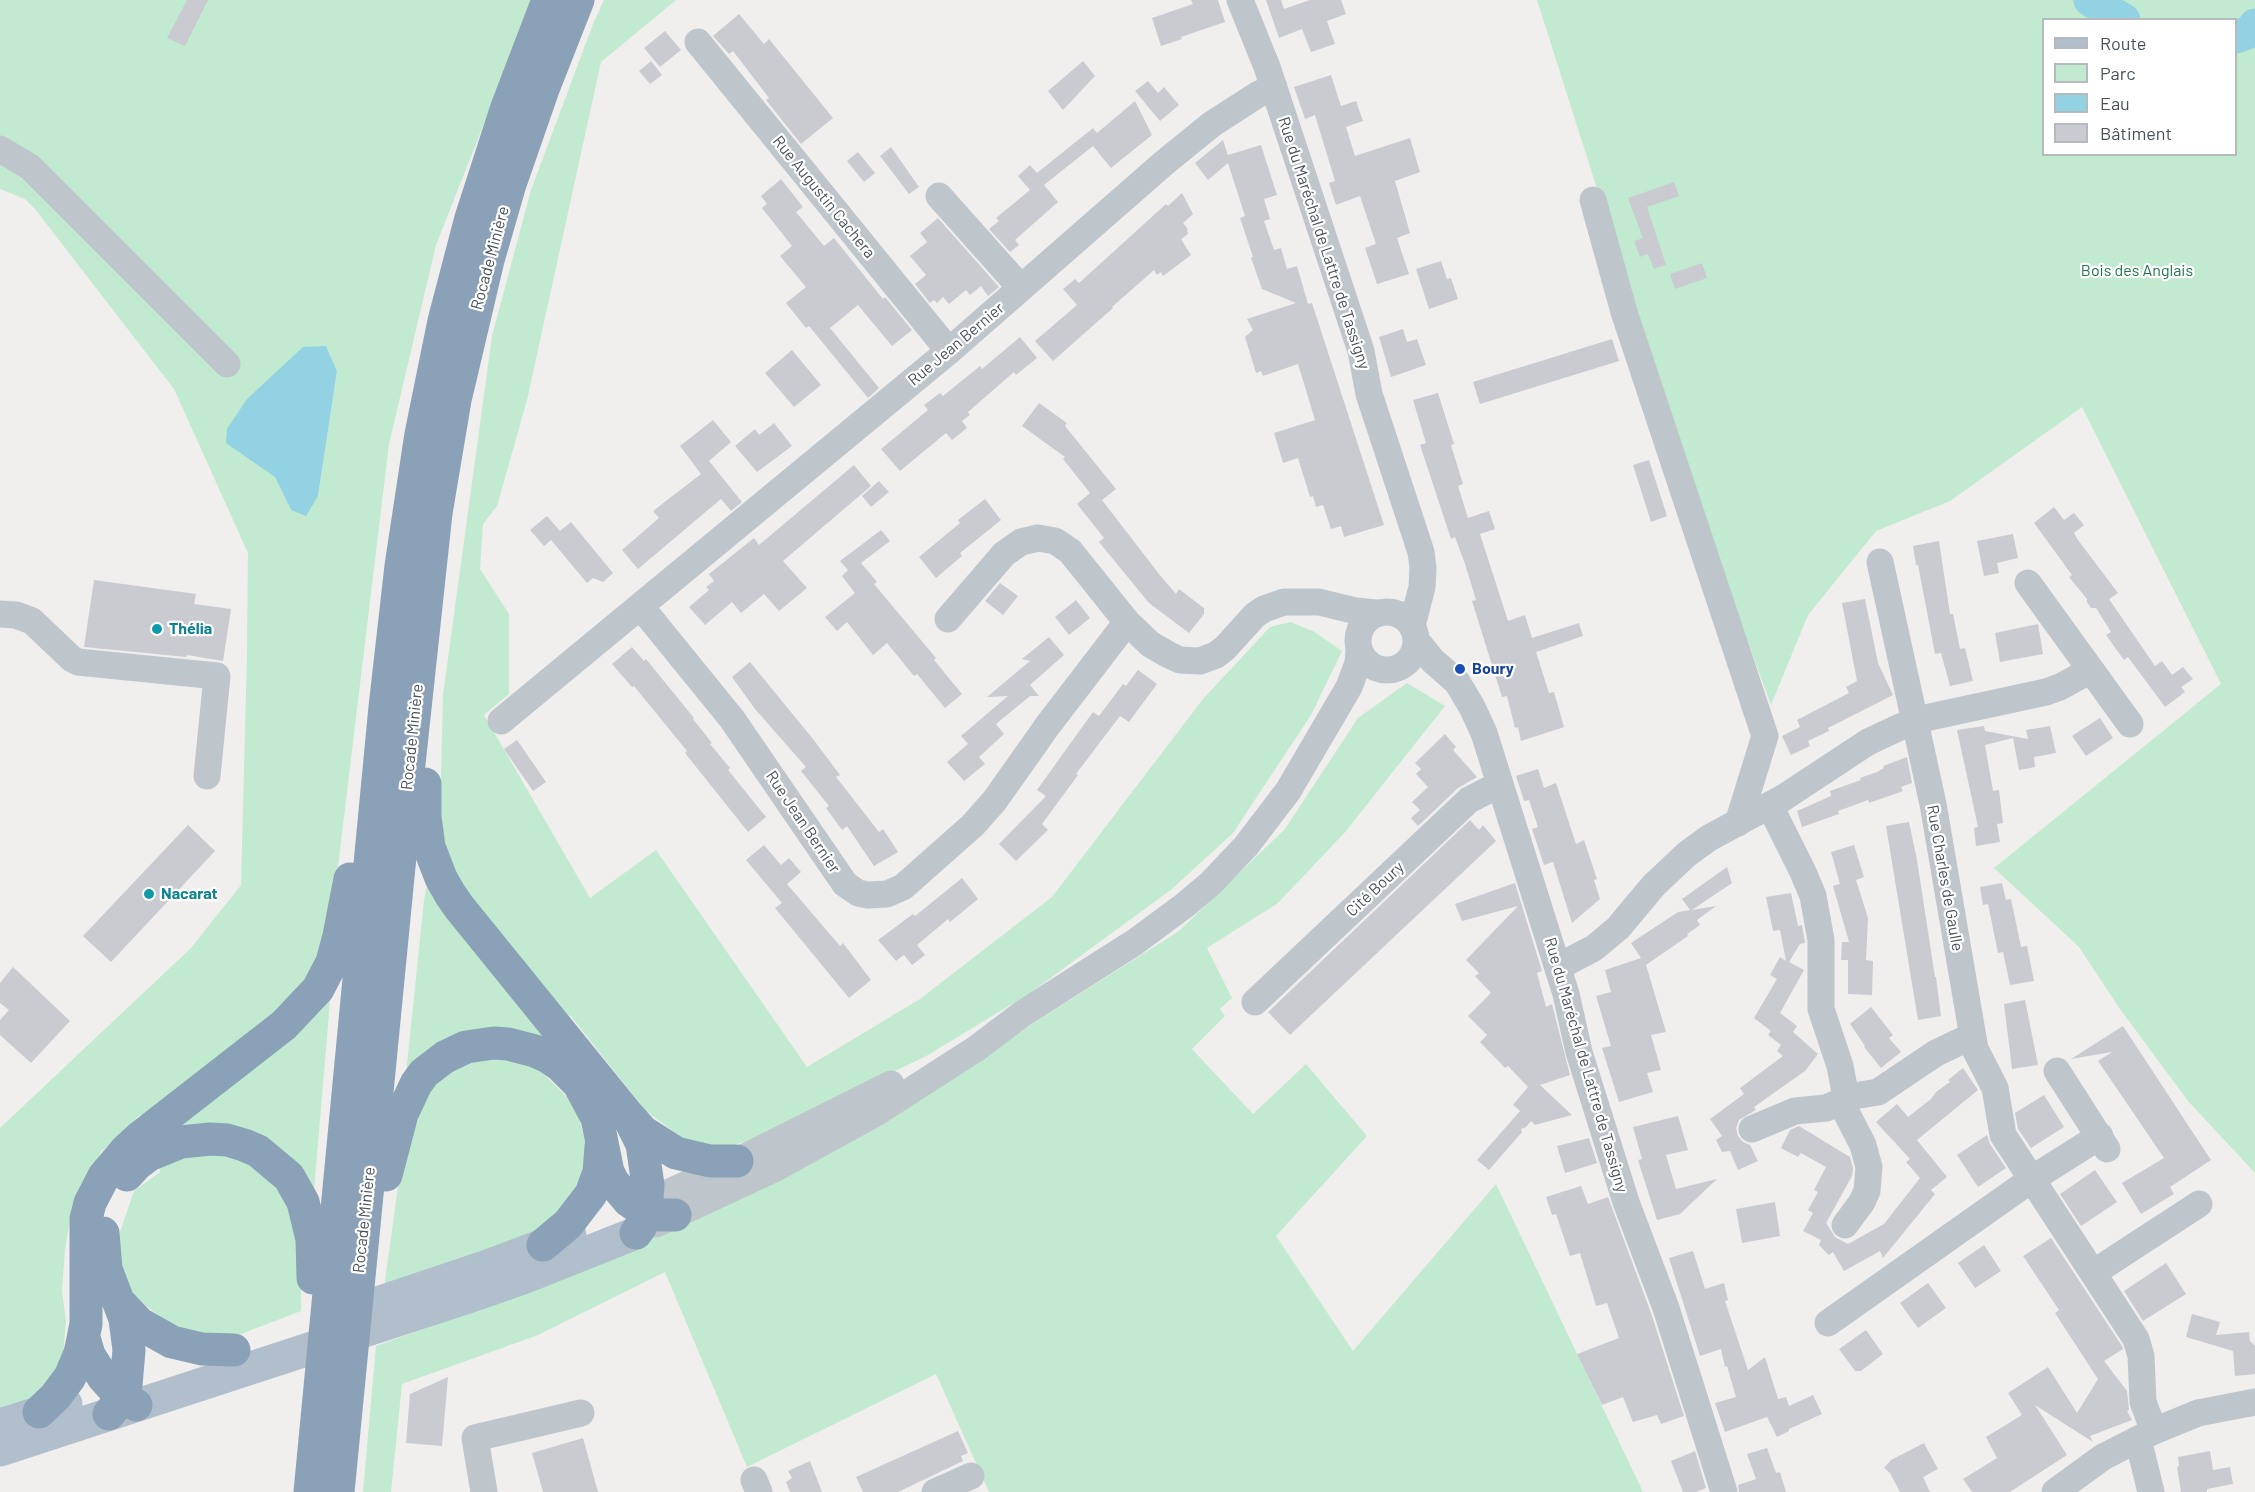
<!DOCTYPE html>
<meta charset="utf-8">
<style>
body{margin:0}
#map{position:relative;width:2255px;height:1492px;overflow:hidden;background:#f1eeee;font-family:Barlow,sans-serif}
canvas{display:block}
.legend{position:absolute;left:2042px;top:18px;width:195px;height:138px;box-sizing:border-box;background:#fff;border:2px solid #b6b9bd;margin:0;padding:8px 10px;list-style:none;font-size:18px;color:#48515a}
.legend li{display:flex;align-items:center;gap:12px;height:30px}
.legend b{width:30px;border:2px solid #b6b9bd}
</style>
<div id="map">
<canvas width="2255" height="1492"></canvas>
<ul class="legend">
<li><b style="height:8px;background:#b1becb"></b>Route</li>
<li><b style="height:16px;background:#c1ead1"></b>Parc</li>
<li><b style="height:16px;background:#92d2e3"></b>Eau</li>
<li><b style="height:16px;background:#c9cbd1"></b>Bâtiment</li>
</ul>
</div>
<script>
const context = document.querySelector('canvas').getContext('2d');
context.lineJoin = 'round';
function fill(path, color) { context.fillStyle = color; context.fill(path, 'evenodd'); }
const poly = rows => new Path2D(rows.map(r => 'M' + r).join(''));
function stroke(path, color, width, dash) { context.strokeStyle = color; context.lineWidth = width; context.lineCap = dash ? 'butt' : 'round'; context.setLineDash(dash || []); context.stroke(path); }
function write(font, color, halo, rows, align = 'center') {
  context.font = font + ' Barlow,sans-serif'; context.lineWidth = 4.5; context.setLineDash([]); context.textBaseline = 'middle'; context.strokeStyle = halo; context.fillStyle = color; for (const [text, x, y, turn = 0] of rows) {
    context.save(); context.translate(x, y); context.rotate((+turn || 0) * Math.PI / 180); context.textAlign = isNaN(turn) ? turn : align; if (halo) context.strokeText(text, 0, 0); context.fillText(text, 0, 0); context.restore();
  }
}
const green = poly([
 [0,0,533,0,436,245,389,444,333,908,317,965,330,1001,314,1191,301,1279,301,1311,241,1334,195,1337,163,1320,130,1292,121,1269,117,1241,134,1191,160,1172,156,1136,140,1115,101,1152,72,1206,65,1250,62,1291,66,1321,63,1354,53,1377,24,1403,0,1414,0,1128,191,948,241,885,247,653,248,553,174,389,35,209,25,199,0,189],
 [326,346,337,371,318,496,291,510,275,477],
 [604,0,676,0,601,62,527,400,497,506,483,524,480,569,509,614,509,694,484,715,590,898,656,850,807,1067,920,999,1052,897,1203,699,1270,627,1290,622,1313,631,1342,651,1311,715,1233,833,1172,889,1030,993,928,1055,753,1140,717,1149,691,1145,645,1110,570,1015,549,1033,537,1067,576,1106,588,1152,574,1193,541,1231,384,1288,400,1172,423,1105,406,1074,424,900,440,818,443,695,492,336,531,190,593,24],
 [1537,0,2255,0,2255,1173,2188,1101,2120,1009,2079,947,1994,868,2221,684,2082,407,1950,501,1876,531,1808,615,1771,705,1670,430,1613,239],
 [2044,20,2236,20,2236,154,2044,154],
 [1407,683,1445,706,1346,831,1278,903,1207,948,1232,998,1220,1009,1225,1016,1192,1049,1253,1114,1306,1064,1367,1136,1276,1236,1353,1351,1496,1184,1643,1492,989,1492,936,1374,747,1467,665,1272,538,1335,402,1384,391,1492,363,1492,376,1346,537,1288,835,1149,1179,931,1285,829,1358,718]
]);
const water = poly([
 [326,346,337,371,318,496,306,516,291,510,275,477,226,443,227,429,247,399,303,347]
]);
const river = poly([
 [2090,0,2124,20],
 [2236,37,2252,31,2255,25]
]);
const building = poly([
 [187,0,208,0,185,46,167,38],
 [1191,0,1218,0,1225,22,1181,37,1182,39,1161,46,1152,18,1193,4],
 [1266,0,1281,0,1284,9,1310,0,1341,0,1346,14,1327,21,1335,44,1311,52,1302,29,1279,38],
 [739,14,764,44,769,39,833,118,801,144,766,100,769,98,733,51,729,54,713,36],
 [665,31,681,50,660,67,644,48],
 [651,61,662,75,650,84,639,71],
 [1083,61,1095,76,1063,110,1048,91],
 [1331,75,1341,106,1356,101,1363,121,1346,127,1355,156,1410,138,1420,172,1395,181,1410,233,1397,238,1409,274,1377,284,1365,248,1376,244,1360,196,1336,205,1329,183,1335,181,1315,115,1305,119,1294,87],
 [1148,81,1158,93,1164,87,1179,105,1160,121,1135,91],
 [1135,101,1152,135,1111,168,1093,146,1044,185,1058,202,1015,240,1019,245,1010,252,989,229,999,221,996,218,1030,190,1018,176,1030,165,1037,173,1093,128,1097,133],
 [1223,140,1228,155,1261,145,1277,195,1264,199,1270,219,1264,221,1274,250,1281,248,1287,269,1297,266,1308,304,1312,303,1384,525,1344,537,1341,526,1331,529,1323,505,1316,507,1313,496,1310,497,1298,458,1283,463,1274,433,1315,420,1298,364,1263,376,1261,371,1256,373,1245,337,1253,330,1247,319,1296,303,1262,289,1251,258,1253,257,1240,218,1245,216,1228,163,1208,180,1195,163],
 [891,147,919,187,909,194,880,156],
 [858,152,875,173,864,182,847,161],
 [781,179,803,207,796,212,824,246,834,238,883,299,885,297,912,330,892,346,858,305,830,328,879,388,868,398,809,326,806,328,786,303,806,287,780,256,792,246,762,208,767,204,761,196],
 [1674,182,1679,196,1647,207,1666,265,1654,269,1648,254,1640,257,1634,241,1643,238,1628,198],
 [1182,193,1193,214,1183,223,1187,228,1188,234,1181,239,1191,255,1163,276,1161,272,1157,275,1154,270,1112,307,1113,308,1053,361,1035,341,1077,305,1063,289,1075,279,1079,283,1166,204,1168,206],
 [938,218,999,287,988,296,981,286,970,295,966,290,949,304,943,297,937,303,934,300,930,303,915,284,926,275,910,256,927,242,920,233],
 [1441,261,1447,279,1451,278,1458,299,1429,309,1416,269],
 [1702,263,1707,278,1675,289,1670,274],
 [1403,329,1407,342,1417,339,1426,365,1391,377,1379,337],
 [1020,337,1037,358,1016,375,1014,372,968,412,970,415,962,421,967,428,952,440,946,433,900,471,881,449,928,410,924,405,940,393,943,396,980,366,982,369],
 [1612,339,1619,361,1480,404,1473,382],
 [792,350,821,385,794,407,765,373],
 [1438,393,1454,444,1451,445,1463,484,1458,486,1468,518,1489,511,1495,529,1480,534,1508,621,1525,615,1532,638,1579,623,1583,636,1536,652,1549,693,1554,692,1564,727,1521,741,1518,727,1515,728,1507,696,1502,697,1472,601,1476,600,1465,564,1455,537,1451,539,1420,445,1426,443,1413,400],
 [1039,403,1067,423,1065,426,1116,489,1102,500,1159,574,1176,594,1179,589,1204,608,1204,614,1189,633,1149,603,1099,542,1104,538,1077,504,1090,493,1063,459,1065,457,1022,426],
 [713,420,731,442,709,461,742,502,731,511,721,499,638,569,622,550,659,518,653,511,701,474,680,446],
 [774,423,792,446,757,472,735,446,755,429,759,435],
 [1649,460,1667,516,1651,522,1633,465],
 [854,465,871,486,783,561,807,588,779,611,764,594,741,613,732,602,705,625,689,607,709,590,706,587,714,581,709,574,754,538,759,545],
 [879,481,889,492,871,507,862,496],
 [985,499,1001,520,960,553,962,556,936,578,919,557,960,523,958,520],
 [2054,507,2064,520,2074,513,2084,525,2074,533,2078,540,2118,593,2109,599,2155,666,2162,661,2172,675,2183,667,2193,679,2181,687,2185,692,2165,707,2128,657,2124,660,2106,635,2111,632,2096,608,2091,608,2087,602,2087,599,2069,577,2072,575,2034,523],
 [547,516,560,531,571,522,613,573,603,582,593,578,587,583,551,540,544,546,530,530],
 [881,530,890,541,861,563,877,582,874,584,936,658,934,660,962,694,945,708,917,674,914,676,887,643,873,655,847,622,837,631,825,617,855,593,842,576,848,570,840,561],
 [2013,534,2018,558,1997,563,1999,573,1984,576,1977,541],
 [1939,541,1950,614,1953,614,1960,649,1965,648,1973,681,1950,686,1941,653,1935,654,1918,565,1916,565,1913,546],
 [94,580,196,594,194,604,231,609,223,661,187,655,186,657,84,647],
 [1000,583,1018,596,1003,615,985,601],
 [1865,599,1878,663,1893,695,1828,728,1829,731,1808,741,1810,746,1791,755,1782,736,1800,727,1797,720,1849,693,1846,687,1857,681,1842,603],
 [1076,600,1090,618,1069,635,1055,617],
 [2038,624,2043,654,2000,662,1995,633],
 [1049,637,1064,655,1030,685,1039,696,1030,696,996,724,1004,734,979,757,985,764,964,781,947,762,968,744,961,736,1008,696,987,697,1030,661,1022,659],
 [632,647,644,661,646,659,694,718,693,719,712,743,710,744,730,768,728,770,766,817,748,832,685,753,687,751,634,686,632,687,612,664],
 [750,662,813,739,840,775,836,777,879,832,883,829,898,852,874,866,847,826,842,830,826,808,829,806,801,771,806,767,755,709,732,677],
 [1138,670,1157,684,1129,722,1120,716,1076,774,1078,775,1042,824,1048,830,1016,861,999,844,1046,796,1037,790,1093,712,1099,716,1123,684,1126,686],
 [2100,718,2113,738,2086,756,2072,736],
 [1984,726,1985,731,2028,739,2026,730,2050,726,2056,753,2034,757,2035,767,2019,770,2013,738,1985,745,1993,791,1999,790,2003,823,1997,824,2000,842,1976,846,1974,828,1978,827,1957,730],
 [1445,734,1456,747,1453,750,1477,777,1458,788,1418,826,1411,818,1420,810,1412,802,1428,787,1416,774,1421,769,1415,763],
 [517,740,546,782,533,791,504,749],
 [1907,757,1912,783,1901,787,1903,791,1869,803,1868,800,1838,811,1839,814,1802,827,1797,811,1831,796,1830,791,1861,780,1860,778,1877,772,1884,768,1883,766],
 [1538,769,1544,788,1556,783,1576,844,1584,840,1597,879,1594,880,1600,899,1572,923,1553,862,1544,865,1532,829,1538,827,1529,800,1524,801,1516,776],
 [1470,820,1479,830,1483,825,1496,841,1290,1035,1268,1012],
 [1909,822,1917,860,1935,977,1936,977,1941,1016,1918,1020,1886,826],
 [188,825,215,851,111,962,83,936],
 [764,845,781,865,789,858,801,872,787,884,840,946,843,943,871,980,849,998,775,908,782,903,746,860],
 [1854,845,1864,877,1856,880,1868,918,1866,960,1873,961,1872,995,1848,994,1848,960,1841,960,1842,942,1849,942,1833,886,1840,884,1831,852],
 [1727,867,1732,883,1692,910,1716,906,1697,920,1700,925,1687,934,1688,936,1646,965,1666,1032,1651,1035,1661,1070,1647,1073,1653,1092,1619,1102,1602,1048,1611,1046,1596,996,1611,992,1605,970,1641,958,1631,943,1678,912,1690,910,1682,899],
 [962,878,978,899,950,922,948,919,917,945,925,955,912,965,904,955,896,961,878,940,913,914,915,916],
 [1515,883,1542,971,1537,973,1546,1007,1552,1004,1570,1075,1540,1085,1572,1115,1535,1125,1531,1121,1526,1127,1521,1129,1522,1132,1489,1170,1477,1160,1520,1111,1513,1105,1528,1087,1508,1066,1505,1068,1480,1042,1487,1035,1468,1016,1491,993,1475,976,1479,973,1466,960,1518,906,1462,921,1455,904],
 [2002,883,2006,900,2011,899,2021,947,2027,946,2034,981,2010,985,2003,952,1998,953,1988,904,1983,905,1980,887],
 [1791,893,1798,926,1802,925,1805,943,1800,944,1789,962,1804,970,1780,1013,1797,1026,1793,1032,1818,1054,1805,1071,1754,1107,1756,1110,1739,1120,1736,1128,1738,1136,1743,1142,1750,1145,1758,1161,1738,1170,1730,1151,1722,1152,1716,1140,1722,1136,1710,1119,1744,1094,1740,1088,1783,1056,1777,1051,1781,1045,1768,1035,1771,1031,1754,1018,1777,979,1770,975,1780,957,1786,961,1780,930,1773,931,1766,897],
 [13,967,70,1021,31,1063,0,1035,0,1020,9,1010,0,1003,0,983],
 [2025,1000,2038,1065,2012,1069,2004,1004],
 [1871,1007,1893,1035,1889,1038,1901,1052,1881,1068,1864,1047,1865,1046,1850,1024],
 [2123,1026,2211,1160,2170,1187,2174,1194,2141,1214,2122,1183,2164,1158,2098,1061,2112,1052,2071,1059],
 [1963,1068,1978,1090,1917,1140,1947,1177,1931,1190,1935,1194,1883,1258,1880,1251,1844,1271,1833,1252,1829,1255,1819,1245,1821,1240,1803,1231,1813,1213,1808,1210,1818,1192,1814,1190,1826,1167,1801,1153,1798,1157,1781,1148,1790,1130,1799,1126,1850,1157,1853,1168,1852,1176,1826,1223,1835,1237,1848,1244,1884,1224,1920,1178,1906,1162,1910,1159,1876,1122,1897,1104,1908,1117,1931,1099,1936,1092,1950,1082,1948,1080],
 [2044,1095,2064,1127,2031,1148,2018,1129,2015,1113],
 [1678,1116,1688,1150,1666,1155,1676,1189,1717,1179,1680,1214,1657,1220,1638,1160,1642,1159,1633,1127],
 [1987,1135,1990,1144,2006,1168,1978,1187,1957,1155],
 [1589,1138,1597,1163,1565,1173,1557,1146],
 [2095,1170,2117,1202,2081,1226,2060,1194],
 [1581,1186,1588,1204,1608,1197,1651,1313,1684,1416,1661,1424,1657,1415,1633,1422,1623,1397,1602,1405,1577,1354,1619,1338,1607,1303,1596,1306,1580,1253,1570,1256,1556,1214,1552,1215,1546,1197],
 [1775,1202,1780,1236,1742,1243,1736,1209],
 [2051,1238,2122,1346,2123,1349,2104,1361,2127,1391,2129,1410,2127,1411,2132,1420,2090,1436,2093,1442,2035,1405,2067,1455,2010,1492,1972,1492,1963,1479,1997,1458,1986,1437,2022,1415,2008,1393,2048,1367,2077,1413,2098,1379,2055,1313,2059,1310,2023,1256],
 [1984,1245,2001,1271,1975,1288,1958,1263],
 [1693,1251,1705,1289,1724,1283,1728,1300,1725,1301,1748,1370,1765,1357,1778,1399,1786,1397,1789,1406,1813,1395,1822,1414,1789,1429,1789,1431,1777,1437,1767,1417,1725,1432,1715,1403,1736,1397,1727,1366,1725,1367,1721,1349,1700,1356,1669,1258],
 [2166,1263,2186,1294,2143,1321,2124,1291],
 [1928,1283,1946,1308,1918,1328,1900,1303],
 [2192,1314,2220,1322,2216,1335,2249,1332,2250,1341,2255,1346,2255,1374,2235,1376,2233,1351,2186,1337],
 [1866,1330,1883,1354,1861,1371,1855,1371,1839,1349],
 [448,1377,442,1446,406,1443,410,1394],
 [958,1431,968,1453,961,1456,963,1461,898,1492,863,1492,856,1477],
 [583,1438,598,1492,543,1492,532,1453],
 [1924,1443,1938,1469,1923,1477,1930,1492,1900,1492,1890,1473,1884,1468,1891,1460],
 [1767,1448,1776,1473,1780,1472,1786,1492,1739,1492,1738,1485,1756,1479,1747,1454],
 [1695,1451,1706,1488,1696,1492,1683,1492,1671,1461],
 [2210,1451,2213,1470,2230,1467,2233,1484,2207,1489,2207,1492,2181,1492,2177,1467,2179,1466,2178,1457],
 [810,1461,822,1492,790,1492,786,1482,792,1478,788,1471]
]);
const minor = poly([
 [1240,0,1267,67,1361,351,1369,394,1421,552,1423,568,1422,587,1412,626],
 [698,42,949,351],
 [0,149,30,167,227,364],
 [939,196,1021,288],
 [1593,200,1624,312,1765,736,1738,823],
 [1880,562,1933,804,1975,1049,1995,1088,2003,1135,2136,1339,2141,1356,2143,1402,2154,1431],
 [2028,583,2130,724],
 [641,607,732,719,845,884,858,893,868,895,887,894,903,887,973,825,995,800,1048,725,1127,622,1150,644,1169,655,1180,660,1200,661,1216,655,1225,648,1255,615,1264,609,1284,602,1319,602,1356,611,1376,613],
 '1358 641a29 29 0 1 1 58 0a29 29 0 1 1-58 0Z',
 [0,614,16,615,32,621,72,659,78,662,217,676,207,776],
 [948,619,1004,554,1021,542,1038,538,1055,541,1070,551,1127,622],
 [1416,640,1432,660,1457,682,1472,707,1484,733,1566,994,1579,1052,1626,1202,1666,1308,1724,1492],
 [501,721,949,351,1164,163,1212,124,1257,95,1274,87],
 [1770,806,1803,872,1813,896,1821,940,1821,1009,1840,1066,1844,1087,1846,1112,1863,1145,1869,1167,1867,1191,1862,1202,1845,1225],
 [1558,967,1594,948,1618,928,1654,885,1687,854,1709,838,1783,798,1868,742,1900,727,1930,717,2046,692,2060,687,2091,670],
 [1255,1002,1469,800,1500,784],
 [2057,1071,2107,1149],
 [1752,1129,1795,1111,1826,1108,1854,1096,1878,1092,1936,1053,1972,1036],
 [637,1207,737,1161,891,1084],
 [656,1224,776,1168,876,1113,977,1048,1022,1014,1135,942,1185,905,1211,883,1246,846,1288,791,1349,687,1358,663,1359,651],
 [2093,1273,2199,1204],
 [1828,1323,2032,1179,2100,1136],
 [2138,1439,2151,1492],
 [754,1480,759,1492],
 [484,1492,475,1438,581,1413],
 [935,1492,971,1476],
 [2055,1492,2103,1457,2154,1431,2198,1413,2255,1402]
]);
const major = poly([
 [339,1316,488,1266,570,1235],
 [0,1425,66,1404],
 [0,1450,471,1296,523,1278,636,1233]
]);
const highway = poly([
 [425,784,425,817,429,847,441,878,450,894,459,907,626,1113,643,1132,676,1153,710,1161,737,1161],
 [630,1120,642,1144,648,1185,646,1212,641,1226,636,1233],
 [127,1175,137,1164,149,1155,181,1142,210,1139,227,1140,244,1145,258,1151,289,1177,303,1202,312,1239,313,1278],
 [386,1175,402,1114,416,1084,424,1073,445,1057,466,1047,494,1043,508,1044,535,1051,548,1057,560,1065,579,1084,597,1118,608,1172,613,1182,629,1201,642,1210,654,1215,675,1215],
 [103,1233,106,1269,125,1319,129,1350,126,1385,117,1404,109,1414],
 [543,1245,568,1224,591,1194,599,1172,601,1147],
 [121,1304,140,1324,172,1342,202,1349,234,1350],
 [84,1338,89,1355,103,1377,121,1397,136,1405],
 [39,1412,55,1397,70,1377,80,1353,86,1324,86,1219,90,1203,104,1176,125,1151,139,1138,284,1025,318,989,332,962,339,936,350,879],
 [310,1492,385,707,401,566,421,434,444,321,471,218,506,110,548,0],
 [338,1492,409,764,436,513,455,400,488,260,510,184,543,89,578,0]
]);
const markers = [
 [157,629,6,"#0f9aa8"],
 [1460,669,6,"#1a4fb4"],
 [149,894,6,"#0f9aa8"]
];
const streetNames = [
 ["Rue Augustin Cachera",824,197,51],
 ["Rue du Maréchal de Lattre de Tassigny",1324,243,72],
 ["Rocade Minière",490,258,-75],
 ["Rue Jean Bernier",956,344,-40],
 ["Rocade Minière",412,737,-84],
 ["Rue Jean Bernier",803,822,56],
 ["Rue Charles de Gaulle",1945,878,80],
 ["Cité Boury",1375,889,-43],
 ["Rue du Maréchal de Lattre de Tassigny",1586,1065,74],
 ["Rocade Minière",364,1220,-84]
];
const parkNames = [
 ["Bois des Anglais",2137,271]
];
const cultureNames = [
 ["Thélia",169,629],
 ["Nacarat",161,894]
];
const transitNames = [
 ["Boury",1472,669]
];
fill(green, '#c1ead1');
fill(water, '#92d2e3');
stroke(river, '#92d2e3', 33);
fill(building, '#c9cbd1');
stroke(minor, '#bec6cc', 27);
stroke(major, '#b1becb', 33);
stroke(highway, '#8ba1b8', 33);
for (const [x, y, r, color] of markers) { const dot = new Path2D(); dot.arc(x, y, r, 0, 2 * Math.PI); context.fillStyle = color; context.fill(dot); stroke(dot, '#fff', 2); }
write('16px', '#48515a', '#fff', streetNames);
write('16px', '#20744b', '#fff', parkNames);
write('bold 16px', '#0d838f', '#fff', cultureNames, 'left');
write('bold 16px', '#164399', '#fff', transitNames, 'left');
</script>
